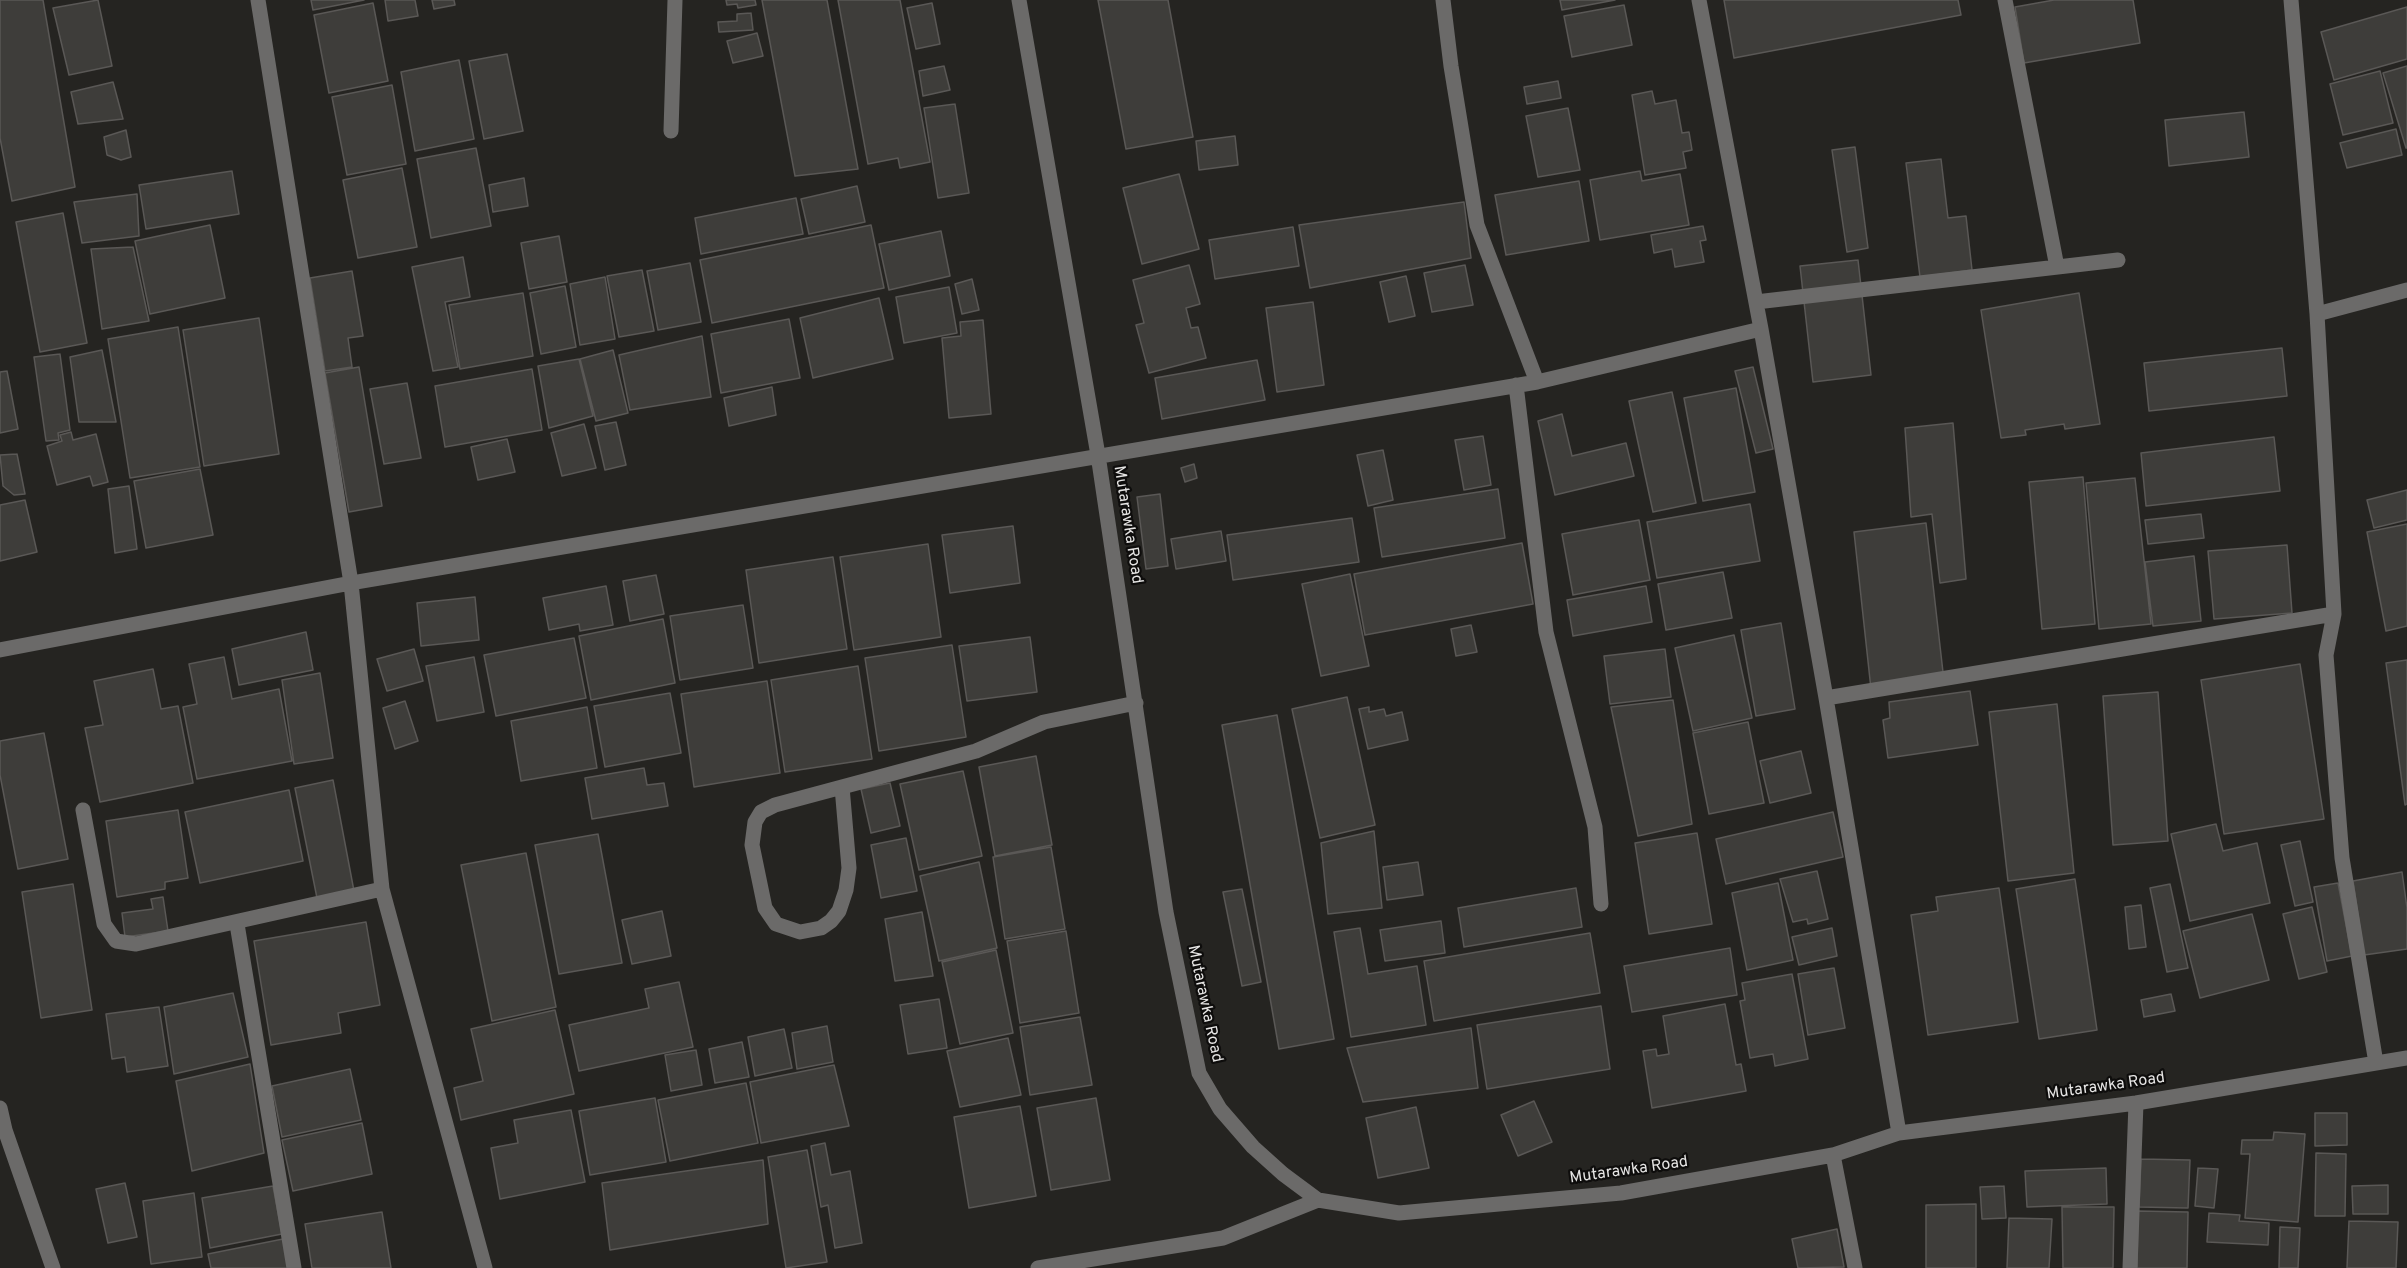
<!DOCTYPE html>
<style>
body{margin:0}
canvas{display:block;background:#252421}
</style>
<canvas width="2407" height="1268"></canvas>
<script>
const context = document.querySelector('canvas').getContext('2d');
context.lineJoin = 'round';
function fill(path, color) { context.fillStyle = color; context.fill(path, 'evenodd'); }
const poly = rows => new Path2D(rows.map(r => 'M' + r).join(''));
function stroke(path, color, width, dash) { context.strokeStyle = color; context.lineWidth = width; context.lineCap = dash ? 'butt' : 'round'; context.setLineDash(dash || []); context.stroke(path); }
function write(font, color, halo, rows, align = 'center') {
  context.font = font + ' Overpass,sans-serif'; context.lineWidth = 4.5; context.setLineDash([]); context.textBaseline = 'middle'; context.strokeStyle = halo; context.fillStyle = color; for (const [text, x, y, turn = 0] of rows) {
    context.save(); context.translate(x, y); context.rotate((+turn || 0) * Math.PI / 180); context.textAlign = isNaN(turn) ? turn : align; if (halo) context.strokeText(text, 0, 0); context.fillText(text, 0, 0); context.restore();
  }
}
const building = poly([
 [0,0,43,0,75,187,12,201,0,138,0,0],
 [98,0,112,66,69,75,53,8,98,0],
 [311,0,364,0,313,10,311,0],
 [385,0,415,0,418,16,388,21,385,0],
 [432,0,454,0,455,5,434,9,432,0],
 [726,0,755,0,756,5,738,8,737,4,727,5,726,0],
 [762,0,827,0,858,169,795,176,762,0],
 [838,0,900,0,930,162,900,168,898,158,868,164,838,0],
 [1098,0,1168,0,1193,137,1126,149,1098,0],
 [1560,0,1615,0,1562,10,1560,0],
 [1724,0,1958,0,1961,15,1734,58,1724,0],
 [2054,0,2133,0,2140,43,2024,63,2015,7,2054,0],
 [373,3,388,81,329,93,314,15,373,3],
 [932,3,940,44,916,49,907,8,932,3],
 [1624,5,1632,45,1572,57,1564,16,1624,5],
 [2407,7,2407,59,2334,80,2321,32,2407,7],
 [751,13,753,30,719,32,718,22,737,21,737,14,751,13],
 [757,33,763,56,733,63,727,41,757,33],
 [507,54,523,131,484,139,469,61,507,54],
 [459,60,474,139,415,151,401,72,459,60],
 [944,66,950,90,923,96,919,71,944,66],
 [2407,66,2407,148,2406,148,2383,73,2407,66],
 [2380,71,2393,123,2343,135,2330,84,2380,71],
 [1558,81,1561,98,1527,104,1524,87,1558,81],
 [113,82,123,119,78,124,71,92,113,82],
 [392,85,406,164,347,175,332,97,392,85],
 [1652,91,1655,104,1676,100,1682,133,1689,132,1692,150,1683,152,1686,168,1645,175,1632,95,1652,91],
 [955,104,969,193,938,198,924,108,955,104],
 [1568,108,1580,170,1538,177,1526,116,1568,108],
 [2244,112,2249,157,2169,166,2165,120,2244,112],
 [2396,129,2402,155,2347,168,2340,143,2396,129],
 [126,130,131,157,121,160,107,155,104,137,126,130],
 [1235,136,1238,165,1199,170,1196,141,1235,136],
 [1855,147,1868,248,1847,252,1832,150,1855,147],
 [476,148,491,226,431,238,417,159,476,148],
 [1941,159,1948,218,1966,216,1972,270,1920,277,1906,163,1941,159],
 [402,168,417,247,358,258,343,180,402,168],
 [232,171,239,214,146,229,139,185,232,171],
 [1640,171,1642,181,1680,174,1689,225,1600,240,1590,180,1640,171],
 [1179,174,1199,249,1142,264,1123,188,1179,174],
 [524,178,528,206,493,212,489,185,524,178],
 [1579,181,1589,241,1506,255,1495,195,1579,181],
 [857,186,865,222,809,234,801,199,857,186],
 [137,194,139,236,82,243,74,202,137,194],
 [796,198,803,234,701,254,695,218,796,198],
 [1464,202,1471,258,1310,288,1299,225,1464,202],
 [63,213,87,343,40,352,16,222,63,213],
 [210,225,225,298,150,314,135,241,210,225],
 [871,225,884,288,712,323,700,260,871,225],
 [1703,226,1706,240,1700,241,1704,262,1675,267,1672,249,1654,253,1651,235,1703,226],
 [1293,227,1299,266,1215,279,1209,240,1293,227],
 [941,231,950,276,889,290,879,244,941,231],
 [559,236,567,282,529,289,521,243,559,236],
 [133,247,149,321,102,329,91,249,133,247],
 [463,257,470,297,445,302,458,367,433,371,412,267,463,257],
 [1858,260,1871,375,1813,382,1800,266,1858,260],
 [690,263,701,322,658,330,647,271,690,263],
 [1189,265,1200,304,1186,308,1191,328,1198,327,1206,358,1149,373,1136,325,1144,323,1133,280,1189,265],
 [1465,265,1473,305,1432,312,1424,273,1465,265],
 [642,270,654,331,619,337,607,276,642,270],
 [352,271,363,336,348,338,352,367,325,371,310,278,352,271],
 [1406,276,1415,316,1389,322,1380,282,1406,276],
 [605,277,615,339,580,345,570,284,605,277],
 [972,279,979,310,962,314,955,284,972,279],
 [565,286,576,347,541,354,530,293,565,286],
 [949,287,957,333,904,343,896,297,949,287],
 [523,293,533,356,460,369,449,305,523,293],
 [2079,293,2100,424,2065,429,2064,424,2025,430,2026,435,2001,438,1981,310,2079,293],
 [879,298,893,359,813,378,800,318,879,298],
 [1313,302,1324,385,1277,392,1266,308,1313,302],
 [259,318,279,454,204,466,183,330,259,318],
 [789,319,800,378,721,393,711,334,789,319],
 [983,320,991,414,949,418,942,338,961,336,960,322,983,320],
 [178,327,200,467,130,478,108,339,178,327],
 [702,336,711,397,630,410,619,355,702,336],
 [2282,348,2287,396,2149,411,2144,363,2282,348],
 [102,350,116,422,79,422,70,357,102,350],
 [613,350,628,413,596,421,580,359,613,350],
 [60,354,70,430,58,433,59,440,46,441,34,357,60,354],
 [579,359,593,416,549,428,538,366,579,359],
 [1257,360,1265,400,1162,419,1155,378,1257,360],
 [359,367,382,506,349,512,325,373,359,367],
 [1753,367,1773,449,1756,453,1735,371,1753,367],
 [532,369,542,430,445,447,435,386,532,369],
 [7,371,18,429,0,433,0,372,7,371],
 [407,383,421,458,384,464,370,389,407,383],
 [772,387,776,415,729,426,724,398,772,387],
 [1736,388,1755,492,1703,501,1684,398,1736,388],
 [1672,392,1696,503,1653,512,1629,401,1672,392],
 [1562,414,1572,456,1626,443,1634,476,1555,495,1538,421,1562,414],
 [616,422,626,465,605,470,595,426,616,422],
 [1953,423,1966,579,1940,583,1932,514,1911,517,1905,428,1953,423],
 [584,424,596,468,562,476,551,433,584,424],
 [71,432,73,440,96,434,108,482,93,486,90,476,57,485,47,446,62,441,60,435,71,432],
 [1483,436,1491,485,1464,490,1455,440,1483,436],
 [2274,437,2280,491,2146,506,2141,453,2274,437],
 [507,439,515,472,478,480,471,447,507,439],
 [1383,450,1393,500,1368,506,1357,455,1383,450],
 [17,454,25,494,14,495,3,486,0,455,17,454],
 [1194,464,1197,478,1185,482,1181,468,1194,464],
 [200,469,213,535,146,548,134,481,200,469],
 [2083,477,2095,624,2042,629,2029,482,2083,477],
 [2135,478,2151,624,2099,629,2086,483,2135,478],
 [129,486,137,549,115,553,108,489,129,486],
 [1498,489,1505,538,1382,557,1374,508,1498,489],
 [2407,490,2407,520,2374,528,2367,500,2407,490],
 [1160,494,1168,566,1146,569,1137,497,1160,494],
 [25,500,37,552,0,561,0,505,25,500],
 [1750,504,1760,561,1657,578,1647,522,1750,504],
 [2201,514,2204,538,2148,544,2145,520,2201,514],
 [1352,518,1359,562,1233,580,1227,535,1352,518],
 [1639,520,1650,580,1573,595,1562,534,1639,520],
 [1926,523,1944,681,1871,689,1854,532,1926,523],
 [2407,524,2407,626,2386,631,2367,532,2407,524],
 [1013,526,1020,583,950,593,942,535,1013,526],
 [1221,531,1226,561,1176,569,1171,539,1221,531],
 [1522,543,1533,604,1365,635,1354,574,1522,543],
 [928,544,941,637,854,650,840,557,928,544],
 [2287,545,2292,613,2214,619,2208,551,2287,545],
 [2194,556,2201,621,2153,626,2145,562,2194,556],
 [833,557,847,649,759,663,746,570,833,557],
 [1723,572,1732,618,1666,630,1658,584,1723,572],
 [1350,574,1369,666,1321,676,1302,584,1350,574],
 [656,575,664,614,630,621,623,581,656,575],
 [606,586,613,625,580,631,579,624,549,630,543,598,606,586],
 [1646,586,1652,622,1573,636,1567,600,1646,586],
 [475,597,479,640,421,646,417,603,475,597],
 [743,605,753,668,680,680,670,616,743,605],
 [663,619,675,683,591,700,579,636,663,619],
 [1781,623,1795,709,1756,716,1741,630,1781,623],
 [1471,625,1477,652,1456,656,1451,629,1471,625],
 [306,632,313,670,239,685,232,649,306,632],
 [1734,635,1752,718,1693,731,1675,648,1734,635],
 [1030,637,1037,692,967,701,959,646,1030,637],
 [574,638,586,698,496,716,484,655,574,638],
 [952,645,966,737,879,751,865,658,952,645],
 [414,649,423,681,387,691,377,659,414,649],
 [1665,649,1671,697,1610,704,1604,656,1665,649],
 [224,657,232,699,279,689,292,761,197,779,183,707,197,704,189,664,224,657],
 [474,657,484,712,437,721,426,666,474,657],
 [2407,660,2407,804,2405,805,2386,663,2407,660],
 [2300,664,2324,819,2224,834,2201,680,2300,664],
 [858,666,872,759,785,772,771,680,858,666],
 [153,669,161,709,178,706,193,783,100,802,85,728,103,725,94,681,153,669],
 [320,673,333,758,294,764,282,680,320,673],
 [767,681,780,773,694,787,681,694,767,681],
 [1970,691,1978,745,1888,758,1883,720,1890,718,1889,702,1970,691],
 [2158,692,2168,841,2113,845,2103,696,2158,692],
 [670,693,681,753,605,767,594,706,670,693],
 [1347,697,1375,825,1320,838,1292,709,1347,697],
 [1673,700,1692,824,1638,836,1611,707,1673,700],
 [405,701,418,741,395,749,383,708,405,701],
 [2057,704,2074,873,2008,881,1989,712,2057,704],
 [587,707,597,768,521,781,511,721,587,707],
 [1369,707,1369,712,1384,709,1386,716,1402,712,1408,740,1368,749,1359,709,1369,707],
 [1277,715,1334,1039,1279,1049,1222,725,1277,715],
 [1748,722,1764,803,1709,814,1693,733,1748,722],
 [44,733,68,859,18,869,0,775,0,741,44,733],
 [1801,751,1811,793,1770,803,1760,761,1801,751],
 [1036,756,1052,845,995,856,979,767,1036,756],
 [644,768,647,785,664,783,668,806,592,819,585,778,644,768],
 [963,771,982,856,919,870,900,784,963,771],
 [333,780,354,891,317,898,295,788,333,780],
 [890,783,900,826,871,833,861,789,890,783],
 [289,790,303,861,200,883,185,812,289,790],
 [178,810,188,878,165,882,165,889,117,897,106,821,178,810],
 [1833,812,1843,857,1726,884,1716,839,1833,812],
 [2216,824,2223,851,2257,843,2270,903,2190,921,2171,834,2216,824],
 [1374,831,1382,908,1328,914,1321,843,1374,831],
 [1697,833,1712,924,1649,934,1635,843,1697,833],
 [598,834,622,963,559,974,535,845,598,834],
 [906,838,917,891,881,898,871,845,906,838],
 [2300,841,2313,902,2295,906,2281,845,2300,841],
 [1051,847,1065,929,1005,939,993,857,1051,847],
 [526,853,556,1007,492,1021,461,865,526,853],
 [979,862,997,948,939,961,920,876,979,862],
 [1418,862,1423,895,1387,900,1383,867,1418,862],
 [1817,871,1828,919,1808,924,1807,919,1793,922,1780,879,1817,871],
 [2402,872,2407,908,2407,949,2364,955,2353,881,2402,872],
 [2075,879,2097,1030,2039,1039,2016,889,2075,879],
 [1778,883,1793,960,1747,970,1732,893,1778,883],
 [2338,883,2352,956,2327,961,2314,887,2338,883],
 [73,884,92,1010,41,1018,22,892,73,884],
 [2170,884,2188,968,2167,972,2150,888,2170,884],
 [1576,888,1582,927,1464,947,1458,908,1576,888],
 [1999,888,2018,1022,1928,1035,1911,915,1938,911,1936,897,1999,888],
 [1242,889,1261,982,1242,986,1223,892,1242,889],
 [163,897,168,931,125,937,122,913,153,909,151,899,163,897],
 [2141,905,2146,947,2129,949,2125,907,2141,905],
 [2312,907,2327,972,2299,979,2283,914,2312,907],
 [662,911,671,956,632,964,622,920,662,911],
 [922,912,933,976,895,981,885,919,922,912],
 [2252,914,2269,980,2200,998,2183,931,2252,914],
 [1441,921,1445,953,1385,961,1380,930,1441,921],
 [366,922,380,1005,338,1013,341,1033,271,1045,254,941,366,922],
 [1360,928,1368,974,1417,966,1426,1025,1351,1037,1334,932,1360,928],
 [1832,928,1837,956,1799,965,1792,937,1832,928],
 [1066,931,1079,1013,1020,1023,1007,941,1066,931],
 [1590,933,1600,993,1434,1021,1424,961,1590,933],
 [1730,948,1737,995,1632,1012,1624,966,1730,948],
 [996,950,1013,1033,960,1044,942,962,996,950],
 [1834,968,1845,1028,1808,1035,1798,974,1834,968],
 [1792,974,1808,1059,1775,1066,1773,1054,1750,1058,1740,1001,1745,1000,1742,983,1792,974],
 [679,982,693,1047,579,1071,569,1025,649,1008,645,989,679,982],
 [233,993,248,1057,174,1074,164,1007,233,993],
 [2171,994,2175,1011,2144,1017,2141,1000,2171,994],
 [939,999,947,1048,908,1054,900,1005,939,999],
 [1725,1004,1736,1065,1741,1064,1746,1091,1652,1108,1643,1051,1656,1049,1657,1056,1669,1054,1663,1016,1725,1004],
 [1601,1006,1610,1069,1487,1089,1477,1025,1601,1006],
 [159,1007,168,1066,127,1072,125,1057,112,1059,106,1014,159,1007],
 [555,1010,574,1094,461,1120,454,1088,483,1081,471,1029,555,1010],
 [1080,1017,1092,1085,1030,1095,1020,1027,1080,1017],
 [827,1026,833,1062,797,1069,792,1033,827,1026],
 [1471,1028,1478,1088,1363,1102,1347,1048,1471,1028],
 [784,1029,792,1068,755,1076,748,1037,784,1029],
 [1008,1038,1021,1095,960,1107,947,1051,1008,1038],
 [742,1042,749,1077,715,1083,709,1049,742,1042],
 [696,1050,702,1085,671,1091,665,1055,696,1050],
 [250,1064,264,1153,192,1171,176,1081,250,1064],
 [834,1065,849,1126,761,1143,750,1082,834,1065],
 [350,1069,361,1120,282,1137,272,1086,350,1069],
 [746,1083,758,1143,670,1161,658,1100,746,1083],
 [655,1098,666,1162,590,1175,579,1111,655,1098],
 [1096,1098,1110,1180,1051,1190,1037,1108,1096,1098],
 [1534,1101,1552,1142,1518,1156,1501,1115,1534,1101],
 [1020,1106,1036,1196,969,1208,954,1117,1020,1106],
 [1416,1107,1429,1168,1378,1178,1366,1118,1416,1107],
 [571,1110,585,1182,500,1199,491,1148,518,1143,514,1120,571,1110],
 [2315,1113,2347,1113,2347,1145,2315,1146,2315,1113],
 [362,1123,372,1174,293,1191,282,1140,362,1123],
 [2274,1132,2305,1134,2298,1222,2245,1218,2250,1154,2241,1154,2242,1140,2273,1140,2274,1132],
 [825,1143,831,1175,850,1171,862,1243,835,1248,828,1205,821,1207,811,1146,825,1143],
 [807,1150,827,1262,786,1268,768,1157,807,1150],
 [2316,1153,2346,1154,2345,1216,2315,1216,2316,1153],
 [2141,1159,2190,1160,2188,1208,2139,1207,2141,1159],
 [763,1160,768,1224,610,1250,602,1183,763,1160],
 [2106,1168,2107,1204,2027,1207,2025,1171,2106,1168],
 [2198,1168,2218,1169,2214,1208,2195,1206,2198,1168],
 [125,1183,137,1237,108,1243,96,1189,125,1183],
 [2388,1185,2388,1214,2353,1214,2352,1186,2388,1185],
 [273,1186,282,1234,210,1248,202,1198,273,1186],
 [2004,1186,2006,1218,1982,1219,1980,1187,2004,1186],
 [194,1193,202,1257,151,1264,143,1201,194,1193],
 [1976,1204,1976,1268,1926,1268,1926,1205,1976,1204],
 [2062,1207,2114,1207,2113,1268,2063,1268,2062,1207],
 [2138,1211,2188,1212,2187,1268,2137,1268,2138,1211],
 [382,1212,391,1268,312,1268,305,1224,382,1212],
 [2209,1213,2240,1215,2239,1221,2269,1223,2268,1245,2207,1242,2209,1213],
 [2009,1218,2052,1219,2049,1268,2007,1268,2009,1218],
 [2349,1221,2398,1222,2396,1268,2347,1268,2349,1221],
 [2280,1227,2300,1228,2298,1268,2279,1268,2280,1227],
 [1837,1229,1844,1267,1798,1268,1792,1239,1837,1229],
 [283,1239,289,1268,211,1268,208,1254,283,1239]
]);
const minor = poly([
 [258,0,351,583,382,889,485,1268],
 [1019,0,1098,455,1166,912,1199,1073,1220,1109,1253,1147,1283,1174,1318,1200,1399,1213,1621,1193,1833,1155,1899,1133,2136,1103,2407,1058],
 [1443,0,1451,66,1477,225,1537,382],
 [1699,0,1761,329,1826,698,1899,1133],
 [2005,0,2057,267],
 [2291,0,2317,314,2334,614,2326,655,2342,858,2376,1063],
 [671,131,675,0],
 [1756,302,2118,260],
 [2317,314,2407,290],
 [1516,385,1546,632,1595,827,1601,904],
 [0,650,351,583,1537,382,1761,329],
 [1826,698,2334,614],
 [842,787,849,868,846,890,839,911,831,921,821,928,800,932,776,924,765,908,752,845,755,822,761,812,775,805,976,751,1044,722,1136,703],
 [83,810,104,924,116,941,136,944,382,889],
 [237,924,294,1268],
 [0,1108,5,1130,53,1268],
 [1833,1155,1855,1268],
 [1038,1268,1223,1238,1318,1200],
 [2130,1268,2136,1103]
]);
const streetNames = [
 ["Mutarawka Road",1127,525,81],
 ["Mutarawka Road",1204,1004,78],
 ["Mutarawka Road",2106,1087,-8],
 ["Mutarawka Road",1629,1171,-8]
];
fill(building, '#3e3d3a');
stroke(building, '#5a5856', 1.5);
stroke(minor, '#6b6a69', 15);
write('16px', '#e6e5e4', '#0e0d0c', streetNames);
</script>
